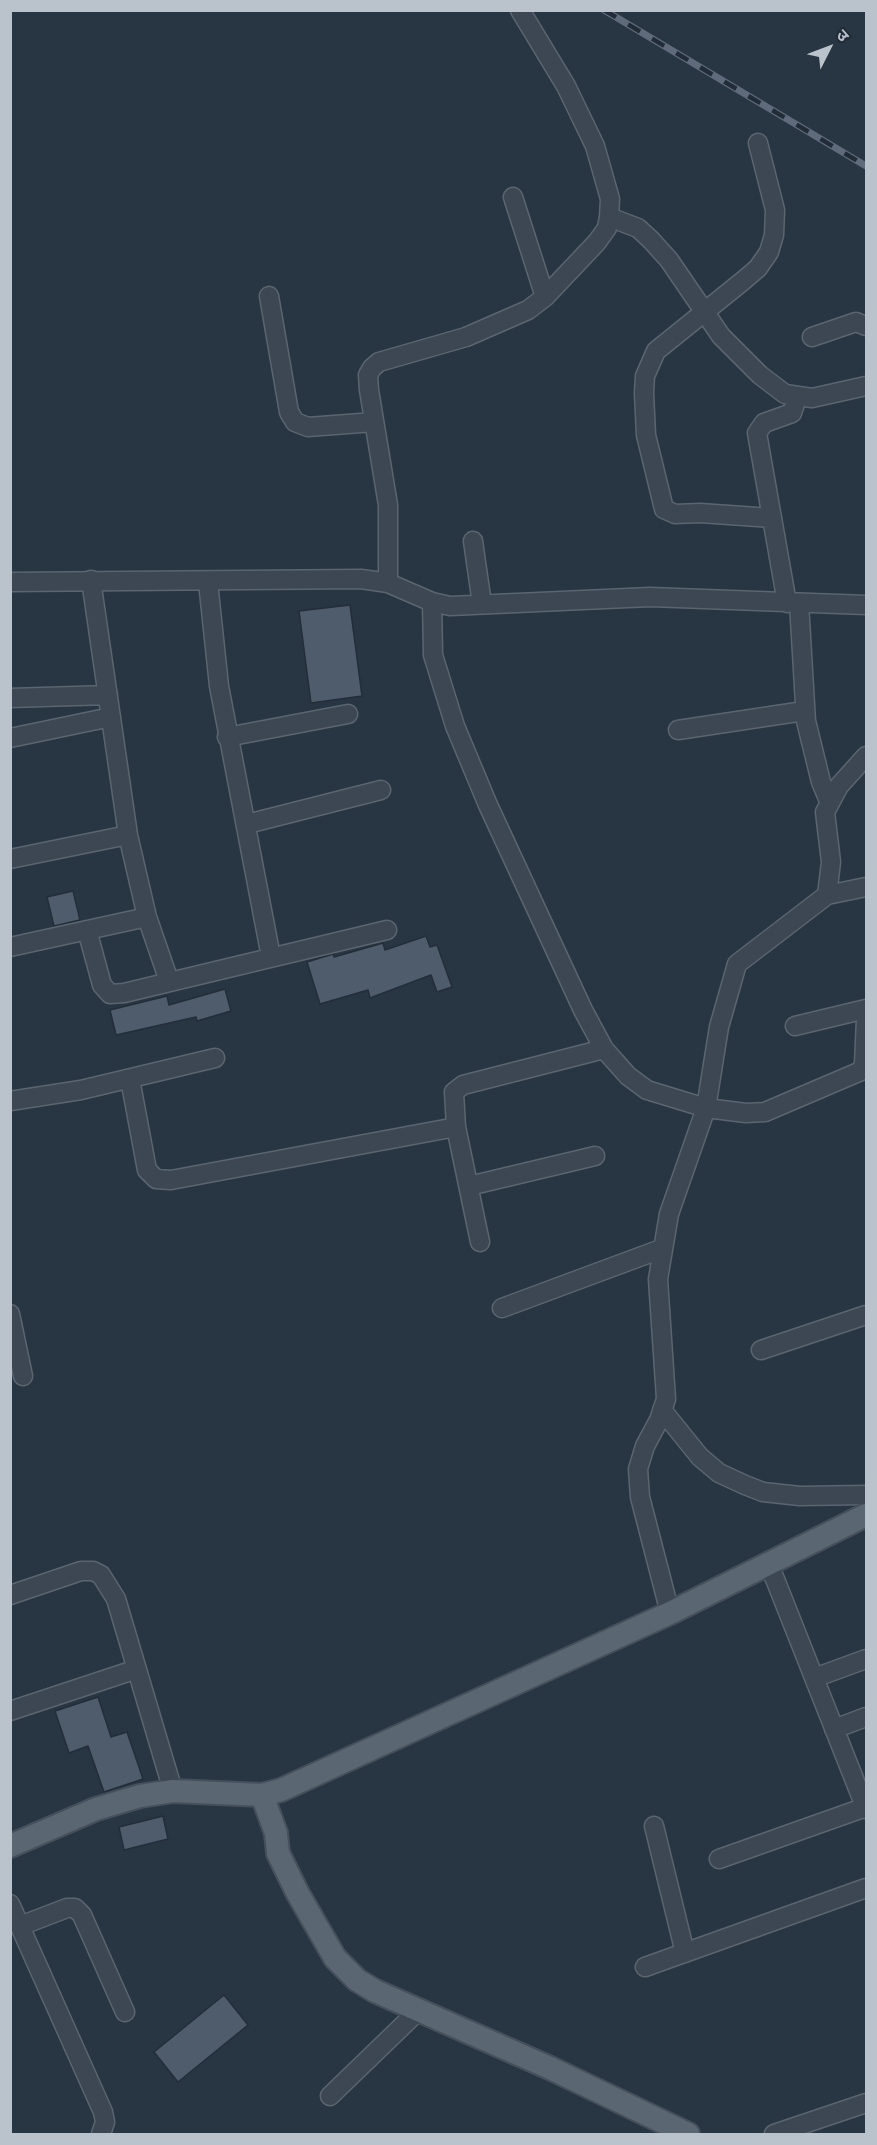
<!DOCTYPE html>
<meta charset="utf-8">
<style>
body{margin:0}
#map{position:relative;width:877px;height:2145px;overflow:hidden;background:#283543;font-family:"Fira Sans","Noto Sans Devanagari",sans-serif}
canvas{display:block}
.frame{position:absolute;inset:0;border:12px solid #bac2cc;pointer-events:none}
.north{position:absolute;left:799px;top:18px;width:60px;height:60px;-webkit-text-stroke:4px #212c38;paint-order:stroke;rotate:48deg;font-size:16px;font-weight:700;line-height:24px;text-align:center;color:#bac2cc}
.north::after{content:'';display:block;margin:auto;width:21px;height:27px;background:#bac2cc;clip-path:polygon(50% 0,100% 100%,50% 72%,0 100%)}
</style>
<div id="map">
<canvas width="877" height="2145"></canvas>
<div class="frame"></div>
<div class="north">उ</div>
</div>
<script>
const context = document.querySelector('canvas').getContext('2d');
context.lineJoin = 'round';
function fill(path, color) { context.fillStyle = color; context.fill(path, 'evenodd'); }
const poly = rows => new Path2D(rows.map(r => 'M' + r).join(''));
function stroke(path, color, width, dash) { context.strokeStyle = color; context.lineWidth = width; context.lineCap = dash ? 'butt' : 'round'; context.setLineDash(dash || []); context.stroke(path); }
const building = poly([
 [350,605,362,696,311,703,299,611,350,605],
 [73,891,80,920,54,926,47,897,73,891],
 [426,936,430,947,437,945,452,987,437,992,431,975,370,998,368,990,320,1004,307,962,333,954,334,957,383,943,385,950,426,936],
 [225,989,231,1011,197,1021,196,1017,116,1035,110,1010,167,996,169,1005,225,989],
 [98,1697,111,1737,127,1732,143,1779,104,1792,88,1746,69,1753,55,1711,98,1697],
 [163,1816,168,1839,124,1850,119,1827,163,1816],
 [224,1995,248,2025,178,2082,154,2052,224,1995]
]);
const minor = poly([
 [758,143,775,210,774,235,769,252,758,268,744,280,656,351,645,376,644,393,646,435,664,509,675,514,700,513,772,518],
 [513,197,545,297],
 [609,217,638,228,651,240,669,260,721,336,760,375,785,394,812,398,866,386],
 [269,296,289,412,295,422,308,427,374,422],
 [812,337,856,322,866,326],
 [473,541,482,604],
 [91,580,128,835,147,917,169,981],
 [10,582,361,579,388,583,432,602,450,606,650,597,866,605],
 [208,582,219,686,271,957],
 [388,583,388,505,369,390,368,375,372,368,379,362,466,337,528,310,545,297,597,242,607,228,609,217,610,199,595,146,566,86,520,10],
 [432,602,433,655,455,726,488,805,583,1010,604,1049,628,1076,647,1090,706,1108,746,1113,765,1112,861,1071,864,1064,866,1019],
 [787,603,757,433,764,423,792,413,797,398],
 [799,603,806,721,821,782,829,801],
 [10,698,108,695],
 [678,730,804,711],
 [227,737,348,714],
 [10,738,111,717],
 [247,824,381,790],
 [10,859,128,835],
 [827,895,866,887],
 [87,930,102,985,110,994,124,993,387,930],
 [10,947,147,917],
 [795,1026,866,1009],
 [130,1079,147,1170,156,1179,171,1180,456,1127],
 [10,1101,81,1090,215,1058],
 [469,1186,595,1156],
 [480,1242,456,1127,454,1092,463,1085,604,1049],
 [502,1308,661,1249],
 [10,1314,23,1376],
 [761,1350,866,1315],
 [662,1410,700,1457,719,1473,745,1485,763,1492,800,1496,866,1495],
 [769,1564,866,1809],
 [10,1595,81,1571,93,1571,101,1575,116,1599,173,1791],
 [670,1613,640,1497,638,1469,645,1446,659,1420,666,1399,658,1279,669,1214,706,1108,719,1027,737,964,827,895,831,862,825,812,839,786,866,756],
 [814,1678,866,1659],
 [10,1711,137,1669],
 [834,1729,866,1717],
 [654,1826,685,1953],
 [719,1859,866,1807],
 [10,1904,103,2112,105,2122,101,2134],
 [20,1926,67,1908,75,1908,82,1915,125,2012],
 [645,1967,866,1888],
 [330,2096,419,2010],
 [774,2134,866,2103]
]);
const major = poly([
 [262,1795,276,1833,278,1853,297,1892,335,1958,357,1980,375,1991,550,2068,688,2134],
 [10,1846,96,1809,140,1796,173,1791,262,1795,281,1790,670,1613,866,1515]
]);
const rail = poly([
 [604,10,866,166]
]);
fill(building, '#4f5c6c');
stroke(building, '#232e3a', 1.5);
stroke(minor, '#5b6570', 21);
stroke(major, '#46505c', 26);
stroke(minor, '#3d4753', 18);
stroke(major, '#5b6673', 22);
stroke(rail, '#5f6b7a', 7);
stroke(rail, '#212c38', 4.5, [14]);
</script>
